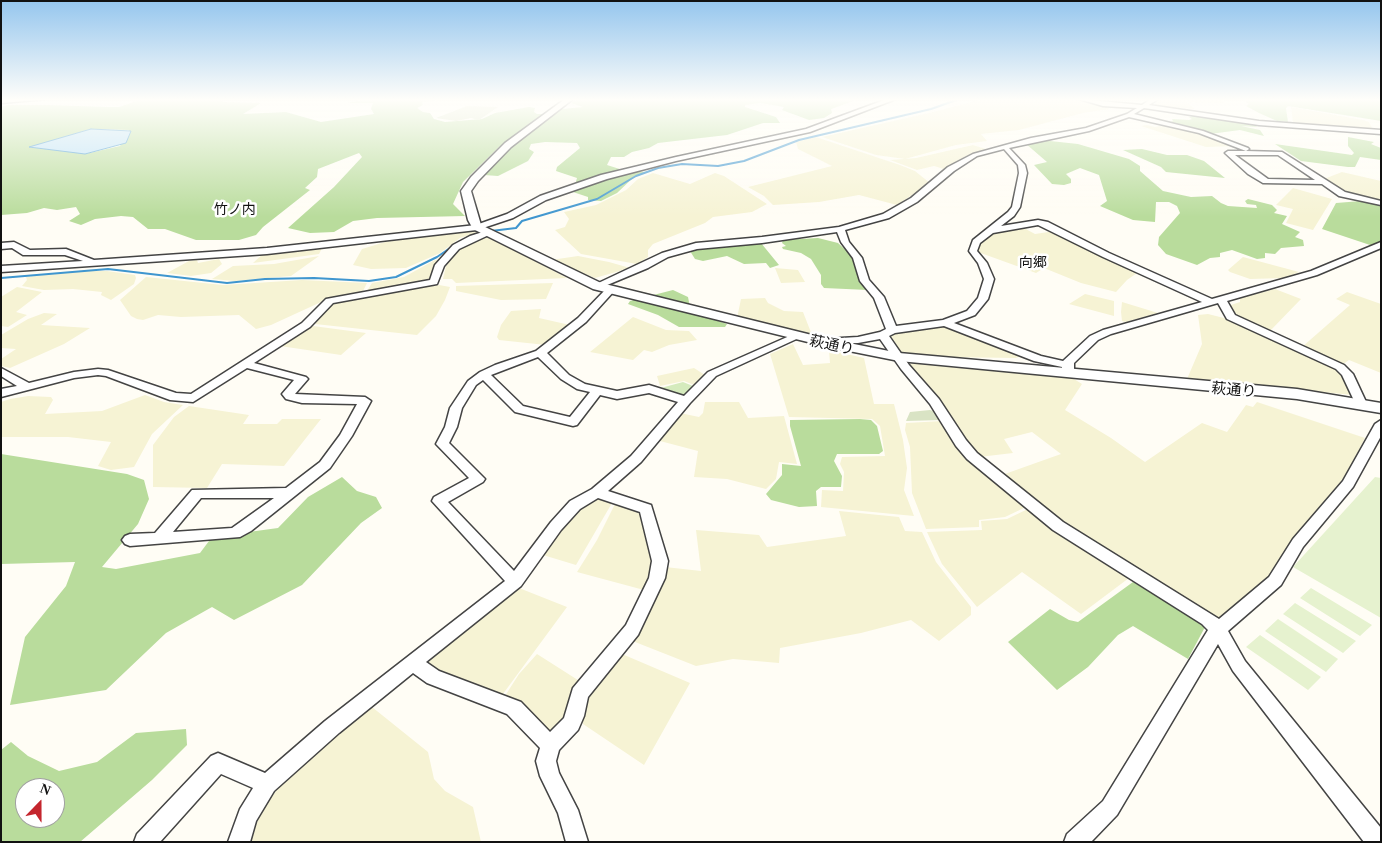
<!DOCTYPE html>
<meta charset="utf-8">
<style>
body{margin:0}
#map{position:relative;width:1382px;height:843px;overflow:hidden;background:#fffdf5;font-family:Georgia,serif}
canvas{display:block}
.frame{position:absolute;inset:0;border:2px solid #111;pointer-events:none}
.north{position:absolute;left:15px;top:778px;width:50px;height:50px;box-sizing:border-box;background:#fff;border:1px solid #a0a0a0;border-radius:50%;rotate:22deg;font-size:14px;font-weight:700;line-height:20px;text-align:center;color:#111}
.north::after{content:'';display:block;margin:auto;width:18px;height:22px;background:#c4262e;clip-path:polygon(50% 0,100% 100%,50% 72%,0 100%)}
</style>
<div id="map">
<canvas width="1382" height="843"></canvas>
<div class="frame"></div>
<div class="north">N</div>
</div>
<script>
const context = document.querySelector('canvas').getContext('2d');
context.lineJoin = 'round';
function fill(path, color) { context.fillStyle = color; context.fill(path, 'evenodd'); }
const poly = rows => new Path2D(rows.map(r => 'M' + r).join(''));
function stroke(path, color, width, dash) { context.strokeStyle = color; context.lineWidth = width; context.lineCap = dash ? 'butt' : 'round'; context.setLineDash(dash || []); context.stroke(path); }
function write(font, color, halo, rows, align = 'center') {
  context.font = font + ' Georgia,"Noto Sans JP",serif'; context.lineWidth = 5; context.setLineDash([]); context.textBaseline = 'middle'; context.strokeStyle = halo; context.fillStyle = color; for (const [text, x, y, turn = 0] of rows) {
    context.save(); context.translate(x, y); context.rotate((+turn || 0) * Math.PI / 180); context.textAlign = isNaN(turn) ? turn : align; if (halo) context.strokeText(text, 0, 0); context.fillText(text, 0, 0); context.restore();
  }
}
const farmland = poly([
 [991,99,1077,99,1111,109,1083,113,1019,130,981,134,987,141,956,145,905,159,876,155,822,137,929,113,975,101],
 [1160,99,1224,99,1223,103,1187,102,1195,109,1153,106],
 [1291,107,1363,120,1369,122,1373,130,1297,125,1293,123],
 [1147,125,1155,127,1164,125,1209,136,1235,146,1206,147,1141,126],
 [816,137,900,165,915,171,930,183,897,205,859,195,819,202,773,205,764,196,748,187,832,166,798,149,796,142],
 [973,145,989,150,957,161,947,170,934,166,917,170,890,160,916,158],
 [1342,172,1381,181,1381,201,1343,193,1324,179],
 [653,173,690,184,715,173,724,176,767,204,752,212,713,217,705,223,653,244,648,250,648,257,637,264,581,254,555,230,565,227,569,219,564,212,596,205,626,190,638,179],
 [1293,188,1332,199,1313,230,1286,223,1293,209,1276,205],
 [1022,227,1035,234,1055,231,1137,273,1127,280,1116,292,1081,283,1044,268,1036,273,978,252,979,244,987,236,993,233],
 [473,230,477,233,460,238,440,253,406,268,371,269,353,265,362,249,385,242],
 [484,238,491,238,567,278,456,283,452,279,443,279,446,266,452,256,462,247],
 [322,248,319,254,253,263,265,252],
 [319,256,291,276,235,281,212,279,233,266,274,264],
 [578,256,609,262,630,268,595,278,551,260],
 [1243,257,1299,272,1285,278,1250,279,1230,272,1228,270],
 [219,259,222,264,211,273,191,276,167,273,189,261,197,260,198,263],
 [435,260,439,260,431,280,367,291,372,283,404,277],
 [775,268,798,270,805,282,781,283],
 [76,271,107,271,135,275,136,278,134,284,111,300,101,295,102,292,73,289,44,290,22,286,27,280,26,277],
 [146,277,223,285,302,280,367,283,362,293,332,297,271,325,256,329,239,315,181,317,158,315,143,320,137,319,131,316,120,300],
 [553,283,546,299,501,300,456,291,456,286],
 [439,285,450,287,445,300,436,316,417,335,315,324,331,304,341,301],
 [17,287,42,292,16,312,27,315,8,327,1,326,1,297],
 [1275,289,1301,299,1270,331,1235,316,1228,306,1240,302,1240,298],
 [1347,292,1381,304,1381,373,1349,360,1342,365,1302,347,1350,305,1336,299],
 [1085,294,1114,301,1114,316,1069,304],
 [765,298,768,303,784,311,803,312,812,335,737,318,741,299],
 [1122,302,1158,313,1126,322,1122,321,1121,312],
 [541,309,539,318,570,325,546,345,499,340,497,337,501,325,511,311],
 [44,313,57,314,41,325,90,328,64,344,10,368,1,366,1,359,16,349,1,348,1,335,28,319],
 [1208,314,1232,320,1342,370,1353,395,1187,379,1202,344,1198,315],
 [633,317,666,330,689,331,697,340,669,345,652,352,644,350,633,360,590,352],
 [313,326,366,333,341,355,280,346],
 [946,326,1022,355,1016,358,945,357,902,354,891,336,892,333],
 [793,344,803,365,830,363,829,350,864,358,874,404,894,404,903,440,907,468,904,490,914,516,821,507,822,490,843,491,844,472,840,464,842,457,885,456,880,426,872,419,789,417,770,354],
 [909,363,1069,376,1082,384,1065,410,1111,438,1145,462,1202,423,1227,432,1246,405,1253,407,1257,402,1365,438,1345,477,1298,532,1268,578,1225,616,1215,619,1070,530,1002,475,1061,454,1032,432,1004,439,1013,453,979,457,968,444,940,400,927,389],
 [694,368,705,375,694,385,684,381,660,386,657,376],
 [145,395,164,402,183,405,152,434,134,467,111,470,98,466,111,442,68,437,1,437,1,402,10,399,28,396,51,397,53,400,45,414,102,411],
 [705,402,739,402,748,418,784,416,797,464,779,462,776,479,766,489,727,479,694,477,698,451,660,441,680,413,699,417,703,413],
 [189,406,249,415,243,424,277,424,282,419,321,419,284,466,222,464,207,488,153,487,153,445,174,417],
 [943,421,1028,506,1005,517,979,520,979,527,926,529,912,493,910,447,905,430,906,423],
 [594,497,612,503,576,565,543,555,564,525,583,504],
 [616,502,644,511,654,572,644,590,577,572,597,540],
 [1030,508,1065,536,1129,578,1081,614,1022,572,977,607,942,564,927,532,982,530,981,521,1007,519],
 [839,511,899,517,905,531,922,532,936,562,971,607,971,615,939,641,911,620,861,633,780,648,779,663,733,659,696,666,630,640,665,567,701,571,696,530,759,535,767,547,846,536],
 [519,588,567,607,500,698,432,670,423,661],
 [537,654,581,682,570,717,550,737,503,699,519,674],
 [622,654,690,683,644,765,583,724,583,699],
 [372,707,428,752,434,779,445,791,473,807,481,842,249,842,262,810,285,779]
]);
const green = poly([
 [683,382,693,386,682,397,657,389]
]);
const forest = poly([
 [142,99,218,99,224,102,261,103,243,114,286,112,321,122,374,114,371,109,373,103,348,103,361,100,450,99,422,102,423,105,417,108,423,112,430,113,434,119,445,122,482,119,495,113,529,107,535,108,534,112,537,114,544,114,499,147,463,182,453,204,465,216,377,218,353,221,334,232,310,233,288,228,334,187,362,157,359,153,318,169,317,177,305,188,310,190,263,227,256,235,239,240,196,240,165,229,148,229,133,217,121,216,95,219,81,225,69,221,80,214,76,207,57,210,44,208,27,213,1,215,1,107,8,105,49,105,107,107,119,107],
 [91,129,129,130,120,146,85,154,30,147],
 [578,99,855,99,856,100,831,109,832,113,824,118,809,120,782,110,784,107,761,103,745,105,745,107,776,117,780,123,763,123,727,135,658,143,649,148,632,152,624,157,611,157,607,165,626,171,647,172,635,176,617,193,601,201,588,200,588,197,573,192,577,178,556,171,557,167,580,148,577,143,545,142,531,144,529,149,534,152,528,161,498,176,484,175,504,151,556,113,562,109,583,107,571,103],
 [1381,99,1381,121,1288,106,1286,108,1288,122,1277,121,1259,113,1246,106,1249,104,1244,100],
 [1194,116,1254,124,1257,127,1241,126,1260,130,1264,136,1240,130,1210,134,1168,123,1173,121,1172,119,1189,120,1192,119,1189,117],
 [1348,137,1374,142,1371,144,1381,148,1381,160,1360,157,1355,167,1348,167,1301,161,1275,144,1352,155,1354,153,1348,146],
 [1041,140,1078,144,1129,159,1140,166,1140,171,1163,191,1191,197,1212,196,1221,203,1228,206,1257,208,1256,205,1247,204,1245,201,1248,199,1272,205,1277,210,1274,213,1287,216,1282,224,1300,232,1295,237,1303,240,1304,246,1281,248,1275,254,1265,253,1265,258,1257,259,1232,250,1220,253,1220,257,1210,258,1197,265,1166,254,1158,245,1159,237,1180,213,1177,206,1169,202,1156,202,1155,222,1133,220,1100,206,1107,201,1099,175,1080,168,1066,174,1071,179,1071,183,1064,185,1052,184,1034,165,1047,162,1025,143],
 [1142,149,1167,155,1187,155,1204,161,1225,178,1166,172,1161,167,1123,150],
 [1361,201,1381,205,1381,251,1370,245,1322,229,1336,203],
 [818,238,838,243,850,254,855,261,859,282,868,290,824,288,821,284,821,275,811,259,801,253,783,249,782,247,786,246,782,243,783,240],
 [761,243,779,265,770,268,766,263,744,264,727,256,703,261,695,259,690,251,697,247],
 [673,290,688,297,691,312,727,324,725,327,679,327,658,315,628,304,630,301],
 [860,419,871,420,877,426,883,451,879,454,837,454,834,461,842,476,841,487,821,487,816,491,817,506,799,507,771,500,766,494,782,475,782,464,801,466,790,426,790,420],
 [1,454,127,474,144,480,149,499,138,524,102,567,116,569,200,553,212,537,278,528,308,497,342,477,357,491,376,497,382,508,361,523,302,585,234,620,212,607,166,633,106,690,10,705,25,637,66,586,75,562,1,564],
 [1133,582,1198,620,1205,627,1188,659,1133,626,1118,635,1088,667,1057,690,1008,642,1050,609,1069,620,1078,622],
 [186,729,187,745,152,780,80,842,1,842,1,750,11,742,28,756,59,771,97,762,136,733],
 [25,788,55,788,55,818,25,818]
]);
const cemetery = poly([
 [467,106,498,107,479,120,471,118,456,121,436,118],
 [930,410,937,412,941,420,906,421,910,412]
]);
const pitch = poly([
 [1375,477,1381,478,1381,618,1293,567],
 [1311,588,1372,625,1360,636,1300,598],
 [1295,603,1356,641,1343,653,1283,614],
 [1278,619,1338,659,1326,672,1265,631],
 [1260,635,1321,677,1308,690,1246,647]
]);
const water = poly([
 [91,129,131,131,126,143,85,154,29,147,91,129]
]);
const stream = poly([
 [491,231,516,228,522,221,597,199,636,176,658,168,682,164,718,166,744,161,799,140,931,109,959,99],
 [458,243,472,236],
 [1,278,108,269,227,283,265,279,314,278,369,281,396,277,437,257,453,246]
]);
const minor = poly([
 [1,99,47,99,1,103,1,99],
 [887,99,896,99,810,132,676,161,607,179,546,200,513,218,477,230,267,254,1,272,1,266,83,261,65,255,23,255,12,248,1,249,1,243,14,242,30,250,66,249,94,260,267,248,476,225,507,214,540,196,601,175,676,157,806,129,887,99],
 [1079,99,1142,105,1151,99,1158,99,1149,105,1259,121,1381,130,1381,134,1259,125,1144,108,1134,114,1203,131,1248,148,1249,149,1246,151,1282,152,1345,192,1381,201,1381,205,1339,196,1322,184,1263,183,1248,174,1225,153,1228,151,1246,151,1199,133,1129,117,1089,131,1009,148,1025,165,1027,173,1020,207,1014,216,1001,226,1038,220,1048,222,1109,253,1212,299,1311,271,1381,242,1381,248,1317,275,1227,301,1235,315,1344,365,1353,374,1367,404,1365,407,1357,407,1342,375,1336,369,1227,319,1218,303,1111,334,1098,340,1074,363,1074,373,1068,376,1062,373,1062,367,1034,361,944,326,895,333,889,336,909,365,939,399,966,440,977,453,1063,522,1219,619,1269,577,1293,539,1343,481,1375,424,1381,420,1381,436,1353,487,1303,547,1281,585,1228,631,1245,661,1381,828,1381,842,1364,842,1233,671,1218,644,1117,815,1091,842,1064,842,1067,834,1103,801,1208,630,1202,624,1053,530,967,459,956,446,930,404,901,369,880,339,858,343,820,344,819,342,820,340,824,339,858,337,880,332,886,329,874,298,860,281,853,258,841,242,837,232,762,243,697,249,668,257,648,268,600,288,597,289,592,286,662,253,696,243,762,237,839,227,883,214,911,198,948,167,973,154,1031,138,1086,128,1127,114,1137,108,1103,106,1079,99],
 [1004,149,1018,165,1019,173,1012,207,1008,212,973,240,969,251,978,263,984,279,978,298,967,311,943,320,896,326,884,297,869,280,862,258,849,242,845,230,889,218,917,202,954,171,977,156,1004,149],
 [1235,155,1278,155,1315,180,1268,179,1235,155],
 [1038,225,1103,257,1202,302,1103,330,1090,336,1063,361,1041,356,954,323,975,315,988,299,994,279,987,263,977,251,980,243,993,233,1038,225],
 [486,231,493,233,459,249,444,266,437,284,333,303,310,327,254,363,306,377,308,379,295,394,365,397,371,401,352,436,330,468,251,531,240,537,130,546,125,544,122,540,125,536,130,534,155,533,192,490,286,488,320,462,340,435,357,404,302,403,286,399,282,394,294,380,247,368,193,402,170,400,106,376,98,375,74,378,1,397,1,389,17,386,1,376,1,368,29,383,74,372,98,369,108,370,176,393,191,394,302,323,326,299,430,280,435,265,453,245,470,236,486,231],
 [201,498,274,498,232,528,173,532,201,498],
 [610,287,615,290,586,322,547,353,569,375,585,384,617,391,649,385,684,396,708,372,794,334,802,334,803,336,716,376,690,403,641,462,608,491,651,505,668,561,665,578,638,635,588,697,584,716,578,730,559,750,556,761,559,773,578,810,588,842,566,842,558,813,540,776,536,761,540,748,507,714,427,683,413,673,339,733,274,791,256,821,250,842,228,842,240,809,253,788,221,774,160,842,134,842,137,834,211,756,218,753,265,773,325,721,505,581,432,501,434,497,469,478,436,444,445,427,450,408,468,381,480,372,495,365,536,351,578,318,607,288,610,287],
 [538,357,561,379,577,389,590,392,570,417,523,406,491,375,538,357],
 [483,380,515,412,573,426,577,425,600,395,617,399,649,393,678,402,631,456,592,489,570,501,551,522,514,571,448,502,483,482,485,479,449,443,457,427,462,408,476,385,483,380],
 [598,498,640,512,652,561,649,578,626,625,573,688,564,718,550,732,521,702,439,671,426,662,521,586,561,530,580,509,598,498]
]);
const tertiary = poly([
 [565,99,573,99,511,147,478,181,471,191,481,225,601,283,824,338,899,353,1297,389,1381,403,1381,413,1297,399,899,361,824,346,593,289,473,229,468,220,461,191,471,177,505,143,565,99]
]);
const farNeighbourhoodnames = [
 ["竹ノ内",235,209],
 ["向郷",1033,262]
];
const streetNames = [
 ["萩通り",832,344,12],
 ["萩通り",1234,389,5]
];
fill(farmland, '#f6f3d4');
fill(green, '#d5ebbd');
fill(forest, '#b9dc9c');
fill(cemetery, '#d9e3c4');
fill(pitch, '#e6f2cf');
fill(water, '#b9e0f7');
stroke(water, '#3f96cf', 1);
stroke(stream, '#3f96cf', 2);
stroke(minor, '#444', 3);
stroke(tertiary, '#444', 3);
fill(minor, '#fff');
fill(tertiary, '#fff');
const sky = context.createLinearGradient(0, 0, 0, 217);
sky.addColorStop(0, '#95c6ee');
sky.addColorStop(0.46, '#fffefa');
sky.addColorStop(1, '#fffefa00');
context.fillStyle = sky;
context.fillRect(0, 0, 1382, 217);
write('14px', '#111', '#fff', farNeighbourhoodnames);
write('15px', '#111', '#fff', streetNames);
</script>
